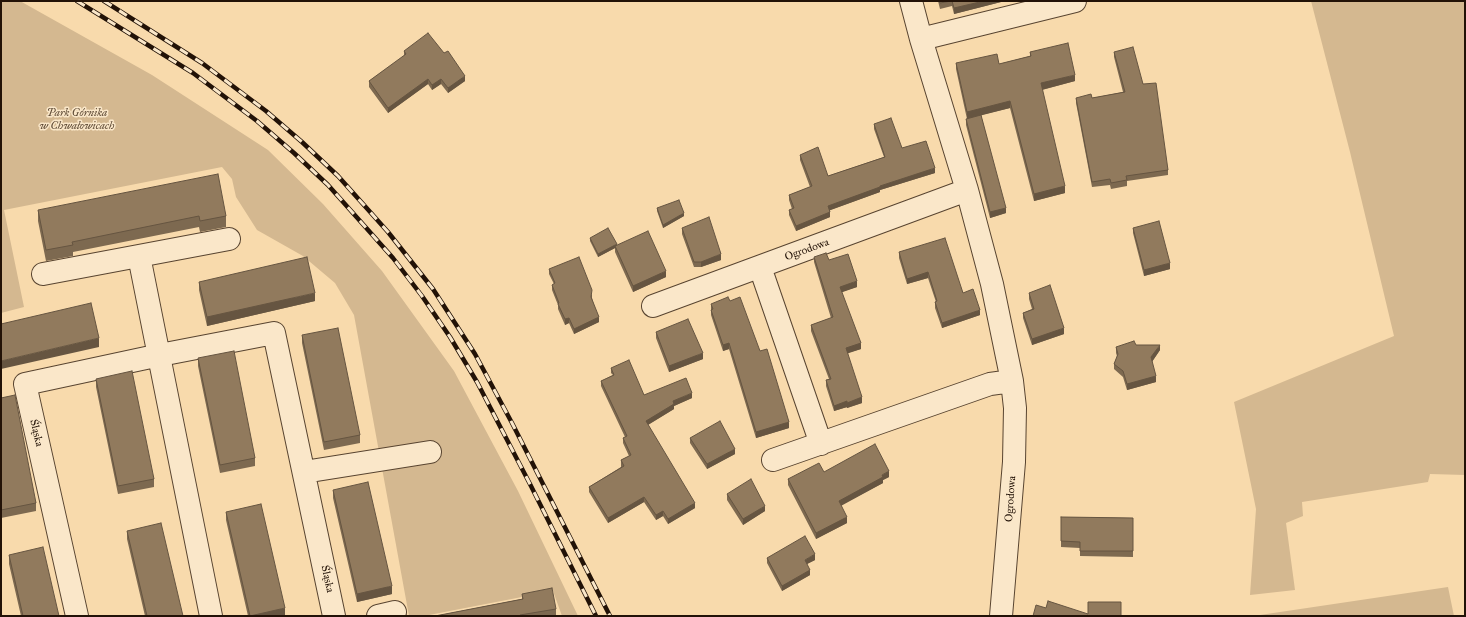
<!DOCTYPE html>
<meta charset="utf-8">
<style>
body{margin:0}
#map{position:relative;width:1466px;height:617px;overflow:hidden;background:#f8daac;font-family:"IM FELL Great Primer",serif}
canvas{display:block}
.frame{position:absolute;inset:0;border:2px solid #221207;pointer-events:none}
</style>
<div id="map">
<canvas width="1466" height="617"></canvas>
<div class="frame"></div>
</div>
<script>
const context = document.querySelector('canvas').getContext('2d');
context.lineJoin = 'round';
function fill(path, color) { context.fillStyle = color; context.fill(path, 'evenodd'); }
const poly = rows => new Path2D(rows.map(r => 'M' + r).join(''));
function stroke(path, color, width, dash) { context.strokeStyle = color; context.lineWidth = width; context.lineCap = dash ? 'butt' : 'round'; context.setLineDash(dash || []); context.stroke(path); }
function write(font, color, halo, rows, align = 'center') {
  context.font = font + ' "IM FELL Great Primer",serif'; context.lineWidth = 3; context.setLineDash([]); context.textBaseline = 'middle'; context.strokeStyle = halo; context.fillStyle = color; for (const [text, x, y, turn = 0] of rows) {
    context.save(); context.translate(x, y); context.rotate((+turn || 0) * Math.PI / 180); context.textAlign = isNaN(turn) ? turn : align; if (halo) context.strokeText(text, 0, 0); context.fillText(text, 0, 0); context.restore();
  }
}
const green = poly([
 [1,1,20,1,152,75,268,150,323,204,382,271,454,371,518,491,578,616,562,616,553,591,424,616,409,616,354,315,335,283,303,256,257,230,236,197,232,179,222,167,4,210,24,307,1,313],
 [1311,1,1465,1,1465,475,1430,474,1428,482,1302,502,1303,516,1286,523,1295,590,1250,595,1256,509,1234,402,1394,336,1350,152],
 [1448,587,1454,616,1260,616,1260,615]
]);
const minor = poly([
 [911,1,921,39,967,190,992,284,1012,381,1015,408,1014,462,1001,616],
 [921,39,1075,1],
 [139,256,211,616],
 [760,267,821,444],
 [43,274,229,239],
 [653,306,967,190],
 [773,460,990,384,1012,381],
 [304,472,430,452],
 [77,616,25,384,160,355,274,333,334,616],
 [378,616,395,612]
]);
const rail = poly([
 [77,1,193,73,257,121,294,153,328,185,393,258,422,296,450,337,477,382,531,486,596,616],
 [104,1,202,63,266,111,302,142,338,176,388,232,433,289,475,354,512,423,610,616]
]);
const wall = poly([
 [938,1,1001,1,1001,2,954,14,952,6,940,9],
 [404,51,465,81,448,93,441,84,432,90,428,84,388,113,369,87,369,81,404,56],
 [1030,52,1075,81,1042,90,1065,193,1034,201,1010,108,981,115,1006,213,990,218,966,125,966,119,967,119,956,69,956,63,999,64,1030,56],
 [1114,52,1143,84,1168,170,1168,175,1127,181,1127,186,1111,189,1110,185,1092,187,1076,103,1076,98,1092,98,1123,92,1114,57],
 [874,124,902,148,935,173,880,190,880,192,830,210,830,217,796,231,789,215,789,210,792,209,789,200,789,195,810,187,800,160,800,155,828,176,884,157,874,129],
 [657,208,684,216,663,228,657,211],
 [38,210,226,216,226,227,200,232,199,227,73,252,73,256,46,261,38,221],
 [682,228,721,260,701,267,694,267,682,234],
 [1133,228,1170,269,1144,276,1133,233],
 [590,238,617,246,666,277,633,292,615,252,615,248,598,257,590,241],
 [899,252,963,293,980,315,942,328,935,308,935,302,936,302,928,278,907,284,899,258],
 [814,257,829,260,857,287,841,292,861,349,847,353,862,403,847,408,847,407,834,411,826,386,826,380,829,379,811,331,811,325,831,318,814,262],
 [549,269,592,295,592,298,599,322,574,334,569,323,565,325,558,309,558,305,552,290,552,285,554,284,549,274],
 [199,282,315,301,207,326,199,290],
 [1029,293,1064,334,1032,345,1023,318,1023,313,1032,309,1029,299],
 [711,304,789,428,756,438,729,349,723,351,711,315],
 [656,332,703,359,669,372,656,338],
 [302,335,360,435,360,443,324,450,302,343],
 [1136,345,1160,350,1152,362,1156,382,1127,390,1123,377,1114,369,1114,364,1117,356,1116,353,1116,347],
 [198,358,255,458,255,466,220,473,198,366],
 [611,368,644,395,692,398,674,406,674,409,648,425,695,508,668,524,663,516,656,520,644,502,608,523,589,492,589,487,621,467,621,460,629,456,623,443,623,438,625,437,601,386,601,381,613,375,611,373],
 [96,379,154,479,154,487,118,494,96,387],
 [1,398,36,503,36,511,1,518],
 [690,438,735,454,707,469,690,443],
 [824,472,889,477,883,480,883,483,841,505,847,523,816,539,788,485,788,479],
 [333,490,392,594,357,602,333,498],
 [727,494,765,511,743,525,727,500],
 [226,512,285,616,248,616,226,520],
 [1061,517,1133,518,1133,557,1080,556,1080,548,1061,547],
 [127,531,183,616,145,616,127,539],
 [9,555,59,616,21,616,9,564],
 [767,558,815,560,807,564,810,575,782,591,767,563],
 [522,594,556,609,556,616,435,616,522,599]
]);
const shadedWall = poly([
 [984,1,1001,1,1001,2,954,14,954,8],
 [1075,75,1075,81,1041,90,1041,83],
 [465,76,465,81,448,93,448,88],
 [428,79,428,84,388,113,388,108],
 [441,79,441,84,432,90,432,85],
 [1010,101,1010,108,967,119,967,112],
 [935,168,935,173,880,190,880,192,828,211,828,206,880,186],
 [1065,186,1065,193,1034,201,1034,194],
 [1006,208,1006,213,990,218,990,212],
 [830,212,830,217,796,231,796,226],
 [684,213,684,216,663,228,663,225],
 [617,244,617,247,598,257,598,254],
 [721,254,721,260,701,267,701,262],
 [1170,263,1170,269,1144,276,1144,270],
 [666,271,666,277,633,292,633,286],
 [928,272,928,278,907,284,907,279],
 [857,281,857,287,840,293,840,287],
 [315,293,315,301,207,326,207,317],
 [980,310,980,315,942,328,942,323],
 [599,317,599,322,574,334,574,329],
 [569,318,569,323,565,325,565,319],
 [1064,328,1064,334,1032,345,1032,339],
 [99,338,99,347,1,369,1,361],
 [729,343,729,349,723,351,723,345],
 [861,343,861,349,846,354,846,348],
 [1160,345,1160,350,1151,363,1151,357],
 [703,353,703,359,669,372,669,366],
 [1156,376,1156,382,1127,390,1127,384],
 [692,393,692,398,674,406,674,409,646,426,646,421,673,401],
 [862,397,862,403,847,408,847,403],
 [847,401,847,407,834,411,834,406],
 [789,422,789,428,756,438,756,432],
 [735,449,735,454,707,469,707,464],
 [889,471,889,477,883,480,883,483,839,507,839,501,882,475],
 [644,497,644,502,608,523,608,518],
 [695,503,695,508,668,524,668,519],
 [765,506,765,511,743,525,743,519],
 [663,511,663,516,656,520,656,515],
 [847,517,847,523,816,539,816,533],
 [815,554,815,560,805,565,805,560],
 [810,570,810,575,782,591,782,586],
 [392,586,392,594,357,602,357,594],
 [285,608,285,616,250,616]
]);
const building = poly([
 [939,1,951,1,940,3,939,1],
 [952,1,984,1,954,8,952,1],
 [428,33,444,53,448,51,465,76,448,88,441,79,432,85,428,79,388,108,369,81,406,54,404,51,428,33],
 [1068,43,1075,75,1041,83,1065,186,1034,194,1010,101,967,112,956,63,997,54,999,64,1031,56,1030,52,1068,43],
 [1133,47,1143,84,1156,83,1168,170,1126,176,1127,180,1111,183,1110,179,1092,182,1076,98,1091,94,1092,98,1125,92,1114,52,1133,47],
 [981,115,1006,208,990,212,966,119,981,115],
 [891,118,902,148,926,141,935,168,880,186,880,187,828,206,830,212,796,226,789,210,794,208,789,195,812,186,800,155,818,147,828,176,885,157,874,124,891,118],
 [218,174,226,216,200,221,199,216,72,242,73,245,46,250,38,210,218,174],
 [679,200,684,213,663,225,657,208,679,200],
 [709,217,721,254,701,262,694,262,682,228,709,217],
 [1159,221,1170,263,1144,270,1133,228,1159,221],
 [608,228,617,244,598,254,590,238,608,228],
 [648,231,666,271,633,286,615,246,648,231],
 [945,238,963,293,973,289,980,310,942,323,935,302,937,301,928,272,907,279,899,252,945,238],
 [826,253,829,260,848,254,857,281,840,287,861,343,846,348,862,397,847,403,847,401,834,406,826,380,831,379,811,325,833,317,814,257,826,253],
 [307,257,315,293,207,317,199,282,307,257],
 [579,257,592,290,591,297,599,317,574,329,569,318,565,319,558,304,559,303,552,285,555,283,549,269,579,257],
 [1050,285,1064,328,1032,339,1023,313,1034,309,1029,293,1050,285],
 [728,297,730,301,740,297,760,351,767,349,789,422,756,432,729,343,723,345,711,310,713,309,711,304,728,297],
 [91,303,99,338,1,361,1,324,91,303],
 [688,319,703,353,669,366,656,332,688,319],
 [338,328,360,435,324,442,302,335,338,328],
 [1134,341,1136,345,1160,345,1151,357,1156,376,1127,384,1123,371,1114,364,1118,354,1116,347,1134,341],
 [234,351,255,458,220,465,198,358,234,351],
 [629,360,644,395,686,378,692,393,673,401,674,404,646,421,695,503,668,519,663,511,656,515,644,497,608,518,589,487,624,466,621,460,631,455,623,438,627,436,601,381,614,375,611,368,629,360],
 [132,371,154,479,118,486,96,379,132,371],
 [15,395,36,503,1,510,1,398,15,395],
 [720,421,735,449,707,464,690,438,720,421],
 [875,444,889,471,882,475,883,477,839,501,847,517,816,533,788,479,819,463,824,472,875,444],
 [751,479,765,506,743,519,727,494,751,479],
 [368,482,392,586,357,594,333,490,368,482],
 [261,504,285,608,250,616,226,512,261,504],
 [1061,517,1133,518,1133,551,1080,551,1080,542,1061,541,1061,517],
 [161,523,183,616,147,616,127,531,161,523],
 [805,536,815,554,805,560,810,570,782,586,767,558,805,536],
 [43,547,59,616,23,616,9,555,43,547],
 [552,588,556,609,520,615,521,616,435,616,523,599,522,594,552,588],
 [1048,601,1088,614,1088,602,1121,602,1121,616,1033,616,1036,605,1046,608,1048,601]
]);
const parkNames = [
 ["Park Górnika",77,113],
 ["w Chwałowicach",77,126]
];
const streetNames = [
 ["Ogrodowa",807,250,-20],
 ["Śląska",36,433,77],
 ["Ogrodowa",1011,499,-86],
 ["Śląska",327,579,78]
];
fill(green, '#d4b890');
stroke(minor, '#584430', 24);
stroke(minor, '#fae7c9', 22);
stroke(rail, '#221207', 4.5);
stroke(rail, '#fae7c9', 3, [9]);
fill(wall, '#7d6950');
fill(shadedWall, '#665541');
fill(building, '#917a5d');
stroke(building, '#665541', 1);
write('italic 11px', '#604c37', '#fae7c9', parkNames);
write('11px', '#221207', '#fae7c9', streetNames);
</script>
